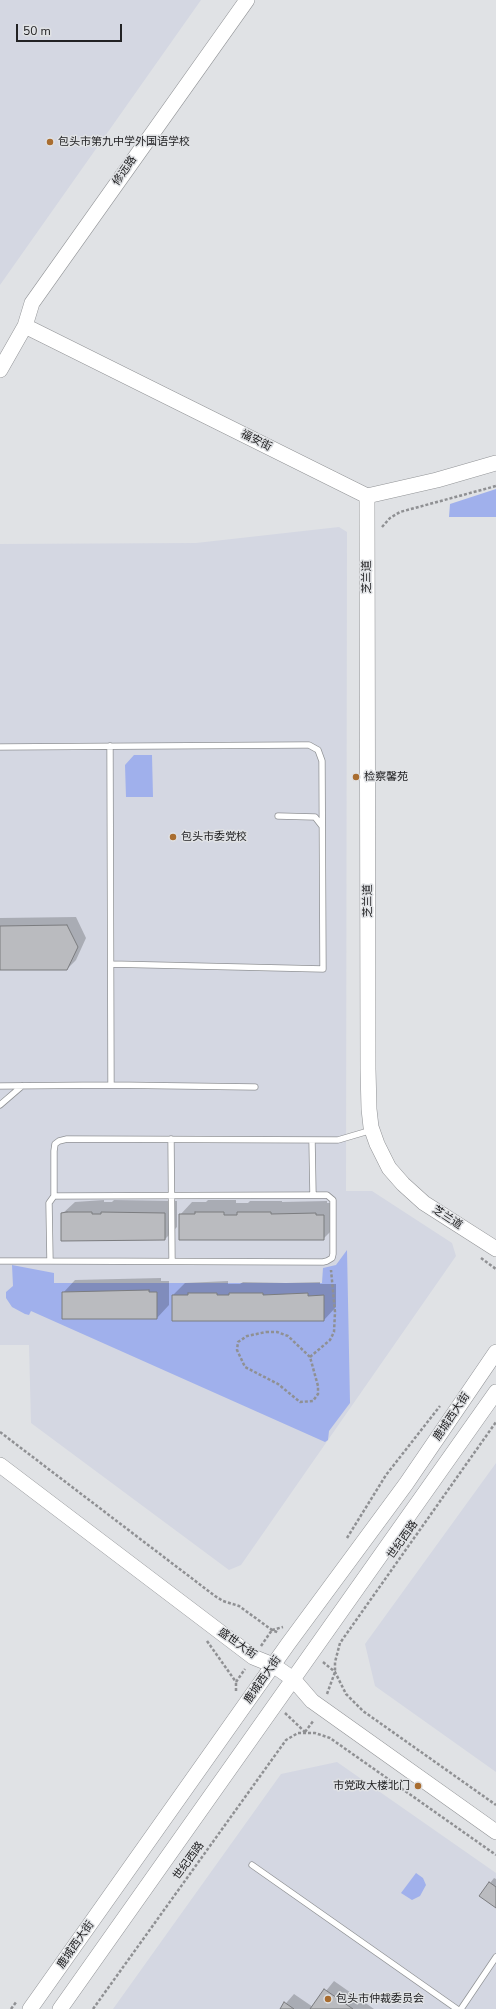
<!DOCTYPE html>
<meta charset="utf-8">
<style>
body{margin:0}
#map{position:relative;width:496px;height:2009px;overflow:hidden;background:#e0e2e5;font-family:"Nunito Sans",sans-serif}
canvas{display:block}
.scale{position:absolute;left:16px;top:24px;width:106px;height:18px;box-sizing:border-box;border:2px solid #222224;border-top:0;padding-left:5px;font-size:12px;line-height:14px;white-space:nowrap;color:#222224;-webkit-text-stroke:3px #e0e2e5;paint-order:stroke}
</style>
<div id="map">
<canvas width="496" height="2009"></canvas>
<div class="scale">50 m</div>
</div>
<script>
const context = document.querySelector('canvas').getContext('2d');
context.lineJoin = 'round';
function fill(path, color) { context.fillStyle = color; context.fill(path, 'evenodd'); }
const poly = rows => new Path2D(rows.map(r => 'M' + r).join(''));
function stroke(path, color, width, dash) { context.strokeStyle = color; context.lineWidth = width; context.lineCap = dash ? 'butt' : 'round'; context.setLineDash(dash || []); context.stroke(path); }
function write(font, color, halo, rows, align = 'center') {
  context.font = font + ' "Nunito Sans","Noto Sans SC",sans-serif'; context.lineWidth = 3; context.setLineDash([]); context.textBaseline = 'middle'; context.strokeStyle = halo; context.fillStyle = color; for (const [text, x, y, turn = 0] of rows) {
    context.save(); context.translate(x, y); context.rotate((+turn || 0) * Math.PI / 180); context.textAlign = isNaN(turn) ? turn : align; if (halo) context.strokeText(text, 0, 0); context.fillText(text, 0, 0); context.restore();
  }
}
const built = poly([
 [0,0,201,0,0,285],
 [339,527,347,532,346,1191,372,1191,452,1243,456,1256,241,1565,229,1570,31,1423,29,1345,0,1345,0,544,196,543],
 [496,1463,496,1772,375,1686,365,1644],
 [337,1762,496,1873,496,2009,113,2009,281,1774]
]);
const green = poly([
 [496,489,496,517,449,517,450,504],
 [134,755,152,755,153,797,126,797,125,765],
 [347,1250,350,1403,329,1431,328,1440,325,1442,31,1311,29,1315,25,1314,12,1307,6,1298,6,1292,13,1286,12,1265,54,1273,54,1283,322,1283,323,1268,336,1265],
 [416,1873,423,1878,426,1885,420,1896,412,1900,401,1893]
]);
const shadow = poly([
 [76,917,86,938,76,960,67,969,0,969,0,918],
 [104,1200,104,1202,112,1202,114,1200,177,1201,177,1227,165,1239,62,1214,75,1202],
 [208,1200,236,1200,236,1203,248,1203,250,1201,282,1201,282,1202,327,1201,327,1203,335,1203,335,1227,323,1239,180,1215,192,1202,206,1202],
 [161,1278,161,1281,169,1281,169,1305,157,1318,63,1293,75,1280],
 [228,1281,228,1284,240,1284,243,1282,286,1283,320,1282,320,1284,336,1284,336,1307,324,1320,173,1295,185,1283],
 [494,1878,496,1879,496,1907,480,1896],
 [334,1981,374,2009,281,2009,294,1994,313,2007]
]);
const building = poly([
 [67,925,78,947,67,970,0,970,0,926,67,925],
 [67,1212,92,1212,92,1214,101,1214,101,1212,165,1213,165,1240,61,1241,61,1213,67,1212],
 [195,1212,224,1212,224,1215,237,1215,237,1212,271,1212,271,1214,316,1213,316,1215,324,1215,324,1240,179,1240,179,1214,195,1214,195,1212],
 [149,1290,149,1292,157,1292,157,1319,62,1319,62,1292,149,1290],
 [188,1293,217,1293,217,1295,229,1295,229,1293,263,1293,263,1295,308,1293,308,1296,324,1295,324,1321,172,1321,172,1295,188,1295,188,1293],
 [489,1882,496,1887,496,1908,479,1896,489,1882],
 [324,1989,353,2009,310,2009,324,1989],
 [284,2002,294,2009,280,2009,284,2002]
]);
const path = poly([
 [382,527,390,518,400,512,496,486],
 [481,1258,496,1269],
 [266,1332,277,1332,288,1336,310,1357,318,1386,318,1394,313,1401,300,1402,278,1384,245,1367,237,1350,238,1342,247,1336,266,1332],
 [310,1357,330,1340,334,1332,335,1312,331,1270],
 [0,1432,215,1596,223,1601,239,1606,272,1630,279,1633],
 [347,1538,386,1475,440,1406],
 [272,1630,283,1627],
 [207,1641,236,1682],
 [261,1646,272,1630],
 [323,1662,335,1672,346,1694,363,1711,496,1805],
 [236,1682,245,1669],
 [236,1691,236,1682],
 [327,1694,335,1672,335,1662,340,1643,496,1422],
 [285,1713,305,1732],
 [305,1732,314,1720],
 [11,2009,17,2001],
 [93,2009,286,1740,298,1733,315,1733,330,1738,496,1855]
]);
const lane = poly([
 [0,747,302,745,309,745,318,750,322,761,323,969,111,964],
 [278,816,315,817,322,826],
 [111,1085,255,1087],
 [0,1086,111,1085,110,746],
 [0,1105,22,1086],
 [171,1139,172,1261],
 [312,1140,313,1195],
 [54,1196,54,1151,55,1144,59,1141,67,1139,338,1140,372,1130],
 [0,1261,50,1261,323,1262,327,1261,332,1258,333,1254,333,1200,327,1195,54,1196,49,1203,50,1261],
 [252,1865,457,2009],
 [461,2009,496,1957]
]);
const secondary = poly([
 [25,326,367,496,437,480,496,463],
 [0,370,25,326,32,303,247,0],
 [367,496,368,1069,369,1109,371,1127,377,1144,389,1168,403,1184,424,1203,496,1249],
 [0,1465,253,1657,273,1665,293,1679,312,1701,496,1832],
 [30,2009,288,1644,406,1484,496,1352],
 [60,2009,496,1392]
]);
const markers = [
 [50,142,4,"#a96d30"],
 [356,777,4,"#a96d30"],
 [173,837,4,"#a96d30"],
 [418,1786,4,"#a96d30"],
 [328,1999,4,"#a96d30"]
];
const poiNames = [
 ["包头市第九中学外国语学校",58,142],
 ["检察馨苑",364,777],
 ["包头市委党校",181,837],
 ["市党政大楼北门",410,1786,"right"],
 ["包头市仲裁委员会",336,1999]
];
const streetNames = [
 ["修远路",125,171,-55],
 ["福安街",256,441,27],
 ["芝兰道",367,577,-90],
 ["芝兰道",368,901,-90],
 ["芝兰道",447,1218,33],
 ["鹿城西大街",452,1417,-56],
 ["世纪西路",403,1540,-55],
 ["盛世大街",237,1644,35],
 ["鹿城西大街",263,1680,-55],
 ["世纪西路",189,1861,-54],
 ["鹿城西大街",76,1945,-55]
];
fill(built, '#d4d7e2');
fill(green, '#a0b0ec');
fill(shadow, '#0003');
fill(building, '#babbbf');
stroke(building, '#7b7c7f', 1);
stroke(lane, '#919396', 7);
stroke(secondary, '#919396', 16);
stroke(path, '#8f9093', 2.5, [3, 2]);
stroke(lane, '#fff', 5.5);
stroke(secondary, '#fff', 15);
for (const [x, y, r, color] of markers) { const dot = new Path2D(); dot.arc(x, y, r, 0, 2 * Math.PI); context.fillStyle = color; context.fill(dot); stroke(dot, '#e0e2e5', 1.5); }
write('11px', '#222224', '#e0e2e5', poiNames, 'left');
write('11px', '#222224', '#e0e2e5', streetNames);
</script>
